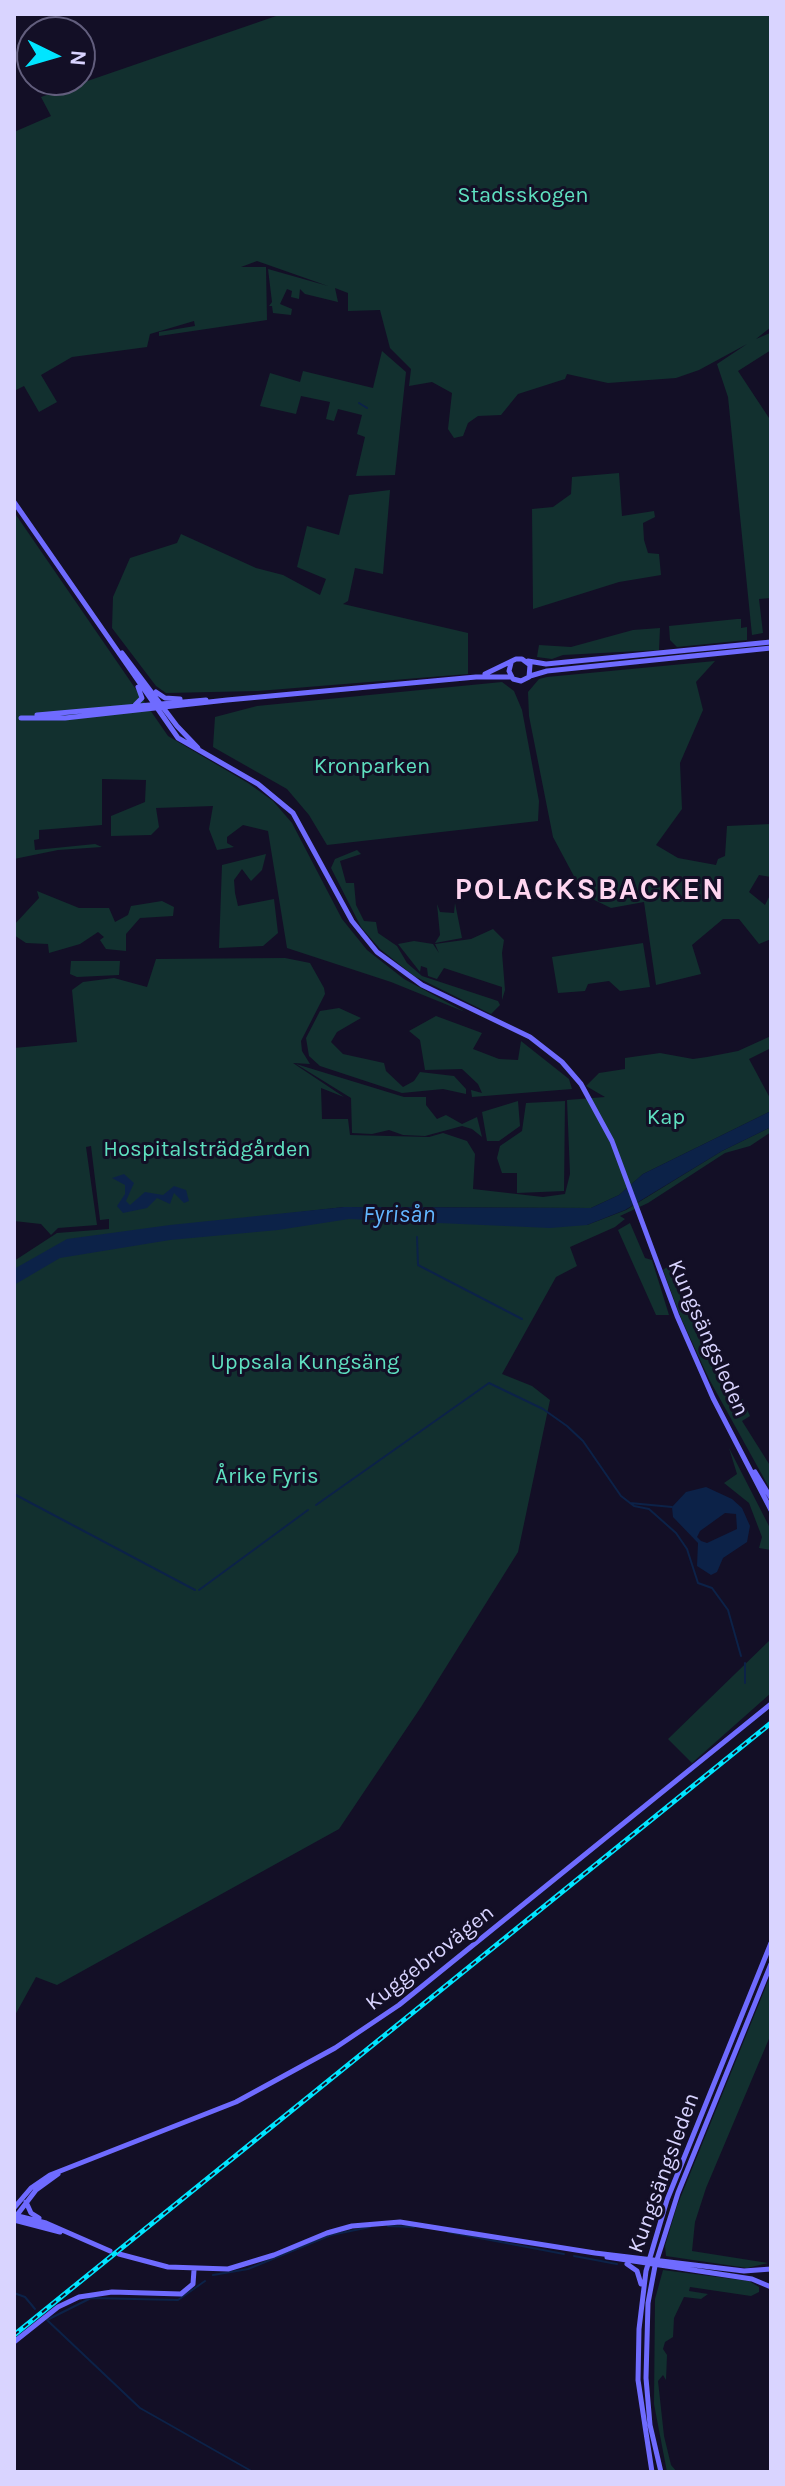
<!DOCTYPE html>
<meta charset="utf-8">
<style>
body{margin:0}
#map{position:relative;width:785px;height:2486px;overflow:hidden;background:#130f26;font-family:Karla,sans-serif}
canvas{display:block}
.frame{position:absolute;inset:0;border:16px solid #d9d4ff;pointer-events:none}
.north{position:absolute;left:16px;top:16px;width:80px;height:80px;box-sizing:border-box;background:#130f26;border:2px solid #625e7d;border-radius:50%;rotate:95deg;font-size:22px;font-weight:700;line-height:32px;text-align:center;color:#d9d4ff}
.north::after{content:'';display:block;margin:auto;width:28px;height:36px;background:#00e5ff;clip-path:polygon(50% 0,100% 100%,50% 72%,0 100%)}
</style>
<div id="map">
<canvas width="785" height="2486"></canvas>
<div class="frame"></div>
<div class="north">N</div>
</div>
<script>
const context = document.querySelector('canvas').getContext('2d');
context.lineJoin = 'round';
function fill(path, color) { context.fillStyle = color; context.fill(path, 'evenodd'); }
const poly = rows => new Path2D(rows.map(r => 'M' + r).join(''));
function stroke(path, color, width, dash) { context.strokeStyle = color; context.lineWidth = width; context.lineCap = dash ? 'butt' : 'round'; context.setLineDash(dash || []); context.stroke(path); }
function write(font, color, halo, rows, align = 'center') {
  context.font = font + ' Karla,sans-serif'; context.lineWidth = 6; context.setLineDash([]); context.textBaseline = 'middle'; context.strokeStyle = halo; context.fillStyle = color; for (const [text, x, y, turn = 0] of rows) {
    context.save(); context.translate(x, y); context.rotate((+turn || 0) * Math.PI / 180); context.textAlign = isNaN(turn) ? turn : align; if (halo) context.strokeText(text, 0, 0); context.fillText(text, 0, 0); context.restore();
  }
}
const green = poly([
 [282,14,771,14,771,327,756,339,770,333,771,350,738,371,771,421,771,598,759,599,763,633,752,635,728,397,717,364,747,344,699,370,676,378,608,383,567,374,565,379,518,394,501,415,478,416,468,423,463,436,454,438,448,429,452,393,432,382,409,386,411,369,390,348,380,310,348,311,348,293,335,288,338,302,305,294,300,289,299,299,291,297,292,291,287,289,280,304,292,309,291,315,273,313,272,306,269,306,272,302,268,269,328,286,257,261,241,267,266,267,267,320,159,336,159,332,195,326,194,321,150,334,147,347,72,357,41,375,57,402,39,412,24,386,14,391,14,132,51,116,41,97],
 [382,351,406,372,395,475,356,476,365,437,357,434,362,415,338,409,334,421,326,419,330,402,301,396,296,414,260,406,270,373,300,382,303,371,373,388],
 [619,473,622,516,654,511,655,517,643,523,644,540,648,553,659,554,661,575,619,582,533,609,532,509,553,507,571,494,572,477],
 [390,490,383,574,355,568,348,601,343,604,468,633,468,674,258,691,166,693,156,686,112,628,113,597,130,558,177,543,181,534,256,568,283,575,320,595,326,579,297,567,307,526,339,535,349,495],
 [14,512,168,736,248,783,273,801,292,823,342,919,367,950,404,979,465,1012,391,982,287,948,268,831,243,825,227,837,227,843,234,847,217,850,209,829,213,806,156,808,159,827,151,835,111,836,111,816,145,802,146,780,102,779,102,825,39,830,39,839,34,840,35,850,95,844,102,847,58,850,14,859],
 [737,619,741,619,741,628,747,627,747,640,677,647,670,640,669,626],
 [660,628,659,650,563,655,552,659,537,657,539,645,571,647,633,630],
 [715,661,696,682,703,710,680,763,682,809,656,845,678,858,716,865,718,859,725,856,727,826,771,824,771,877,759,875,749,892,765,905,771,893,771,939,759,944,739,919,723,919,692,945,701,974,656,985,644,902,611,908,584,895,553,837,529,716,528,692,539,679,547,677],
 [502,682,514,691,522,710,539,801,538,821,327,845,309,815,287,789,213,747,215,717,257,706],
 [357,850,361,854,340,861,346,883,354,883,356,905,364,921,376,922,378,933,397,946,407,963,422,976,498,1001,500,1005,491,1014,414,976,380,949,361,927,331,868,335,859],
 [266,854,262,870,251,881,242,869,234,880,235,893,238,906,274,899,278,933,263,946,219,948,222,865],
 [37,891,79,908,109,908,115,922,128,915,131,906,162,901,174,907,173,916,140,918,126,934,126,951,106,949,100,940,104,937,98,932,80,944,49,953,48,944,26,943,14,935,14,925,39,898],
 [455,903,462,938,435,943,440,935,437,904,440,912,454,913],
 [493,929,504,940,502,953,505,990,502,1000,502,987,444,968,437,979,428,976,427,968,421,966,420,972,398,944,414,941,433,944,439,953,435,944,471,939],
 [643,943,650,987,620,991,609,981,588,984,585,991,558,993,552,957],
 [285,958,310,963,324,988,325,994,301,1041,302,1051,310,1064,293,1063,344,1097,321,1088,322,1119,348,1119,350,1135,429,1137,443,1133,467,1141,475,1154,473,1189,543,1197,565,1194,570,1174,567,1100,605,1097,586,1086,599,1073,625,1069,625,1058,660,1053,693,1059,707,1057,738,1051,771,1036,771,1048,749,1059,771,1100,771,1111,643,1174,619,1195,591,1208,344,1207,102,1235,336,1215,479,1224,587,1225,626,1210,722,1151,771,1127,771,1132,750,1146,725,1153,648,1203,620,1216,625,1219,615,1227,570,1247,577,1266,556,1277,502,1374,532,1386,550,1400,518,1552,421,1707,339,1829,57,1985,36,1977,14,2017,14,1261,57,1233,109,1229,109,1219,100,1220,91,1146,86,1147,97,1225,58,1228,51,1235,41,1224,14,1221,14,1048,77,1042,72,990,83,982,114,978,147,987,156,959],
 [71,961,120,961,119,975,77,977,70,974],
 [339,1008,361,1018,337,1032,331,1042,343,1054,384,1063,386,1071,403,1087,414,1081,420,1072,454,1076,466,1089,466,1094,443,1089,402,1093,320,1066,309,1056,306,1038,320,1011],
 [436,1016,482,1033,473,1049,499,1059,518,1060,521,1041,569,1079,572,1089,472,1097,471,1090,482,1093,478,1084,462,1069,425,1070,420,1040,409,1031],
 [296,1064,404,1097,426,1097,426,1105,437,1119,446,1115,462,1124,477,1117,482,1137,472,1129,462,1126,425,1136,403,1135,389,1130,372,1134,352,1133,351,1098],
 [518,1101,520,1126,499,1141,487,1141,482,1112],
 [565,1101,564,1191,517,1193,517,1173,502,1173,497,1158,500,1146,522,1131,526,1103],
 [630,1223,645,1258,652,1260,669,1315,656,1315,618,1230],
 [672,1263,725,1379,740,1394,750,1416,742,1421,771,1467,771,1491,709,1379,681,1318,663,1270],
 [729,1448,771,1530,771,1550,759,1548,762,1537,749,1503,724,1483,737,1474],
 [771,1639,771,1693,692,1763,668,1739],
 [771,1974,771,2034,706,2188,695,2222,692,2251,768,2263,747,2268,666,2256,665,2246,677,2206],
 [663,2270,749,2281,759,2287,759,2292,751,2296,690,2287,689,2291,708,2294,701,2299,684,2297,674,2318,673,2337,665,2342,663,2349,667,2355,666,2380,663,2375,658,2381,664,2436,671,2465,677,2472,667,2472,654,2404,655,2299]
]);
const water = poly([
 [771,1111,771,1127,722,1151,625,1210,587,1225,550,1228,349,1219,278,1230,170,1240,60,1258,14,1285,14,1269,67,1239,170,1225,344,1207,591,1208,619,1195,643,1174],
 [124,1174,134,1183,126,1201,130,1205,145,1192,163,1195,174,1186,186,1190,189,1201,184,1203,174,1193,170,1204,157,1198,147,1208,123,1213,117,1206,125,1194,125,1185,112,1178],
 [706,1487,732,1499,742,1508,750,1526,747,1542,723,1558,717,1572,711,1575,697,1566,698,1543,673,1517,672,1507,686,1492],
 [725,1513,736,1514,737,1529,707,1543,701,1541,697,1537,700,1531]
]);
const stream = poly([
 [359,403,367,408],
 [770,897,771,907],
 [417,1237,418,1265,522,1319],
 [14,1494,195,1590],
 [630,1503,672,1507],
 [316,1505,489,1383,543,1409,567,1426,583,1441,621,1496,634,1506,649,1509,676,1533,687,1549,698,1583,712,1588,728,1610,741,1656],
 [199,1590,308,1510],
 [745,1683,745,1663],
 [388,2226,414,2227],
 [448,2232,564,2254],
 [574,2256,617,2264],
 [213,2275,248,2269,331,2235,370,2227],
 [205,2281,178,2300,91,2298,47,2320,140,2408,253,2472],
 [14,2293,25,2297,35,2309]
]);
const secondary = poly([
 [14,502,178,738,258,784,293,813,352,921,377,952,422,985,530,1037,562,1062,581,1084,612,1141,677,1316,713,1398,771,1510],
 [122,653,177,726,198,748],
 [528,661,546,664,771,642],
 [485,674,516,659,522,659,530,665,529,677,521,681,513,679,509,671,511,663],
 [530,676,547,671,771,648],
 [156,692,165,698,180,699],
 [135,705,142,698,138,687],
 [37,715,206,700],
 [21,718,65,718,227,700,476,677,511,677],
 [755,1472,771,1498],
 [26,2202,31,2213,39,2218],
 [14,2208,31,2188,50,2175,236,2102,335,2048,399,2005,771,1704],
 [14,2215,46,2223,110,2251],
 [17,2215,36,2190,58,2174],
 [14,2220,60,2232],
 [119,2254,168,2267,228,2269,274,2255,327,2233,352,2226,400,2222,595,2253,744,2271,771,2269],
 [607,2257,752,2279,771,2287],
 [627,2264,637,2271,641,2284],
 [14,2342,58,2307,79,2297,112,2292,181,2294,193,2284,194,2270],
 [652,2472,638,2380,639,2329,646,2271,667,2200,771,1943],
 [661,2472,650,2425,646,2378,648,2303,655,2266,678,2193,771,1964]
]);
const rail = poly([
 [14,2335,771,1723]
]);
const parkNames = [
 ["Stadsskogen",523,196],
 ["Kronparken",372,767],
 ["Kap",666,1118],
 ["Hospitalsträdgården",207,1150],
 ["Uppsala Kungsäng",305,1363],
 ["Årike Fyris",267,1477]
];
const streetNames = [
 ["Kungsängsleden",708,1338,66],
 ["Kuggebrovägen",430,1958,-38],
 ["Kungsängsleden",664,2173,-70]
];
const waterNames = [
 ["Fyrisån",399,1215]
];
const districtNames = [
 ["POLACKSBACKEN",590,890]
];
fill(green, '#12302f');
fill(water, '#0c2248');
stroke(stream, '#0c2248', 2);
stroke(secondary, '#6f6bff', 5);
stroke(rail, '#00e5ff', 5);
stroke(rail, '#130f26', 2, [6]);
write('22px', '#5fe0c0', '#130f26', parkNames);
write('22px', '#d9d4ff', '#130f26', streetNames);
write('italic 24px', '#62b6ff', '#130f26', waterNames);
context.letterSpacing = '2px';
write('bold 30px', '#ffd6f0', '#130f26', districtNames);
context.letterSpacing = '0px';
</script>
